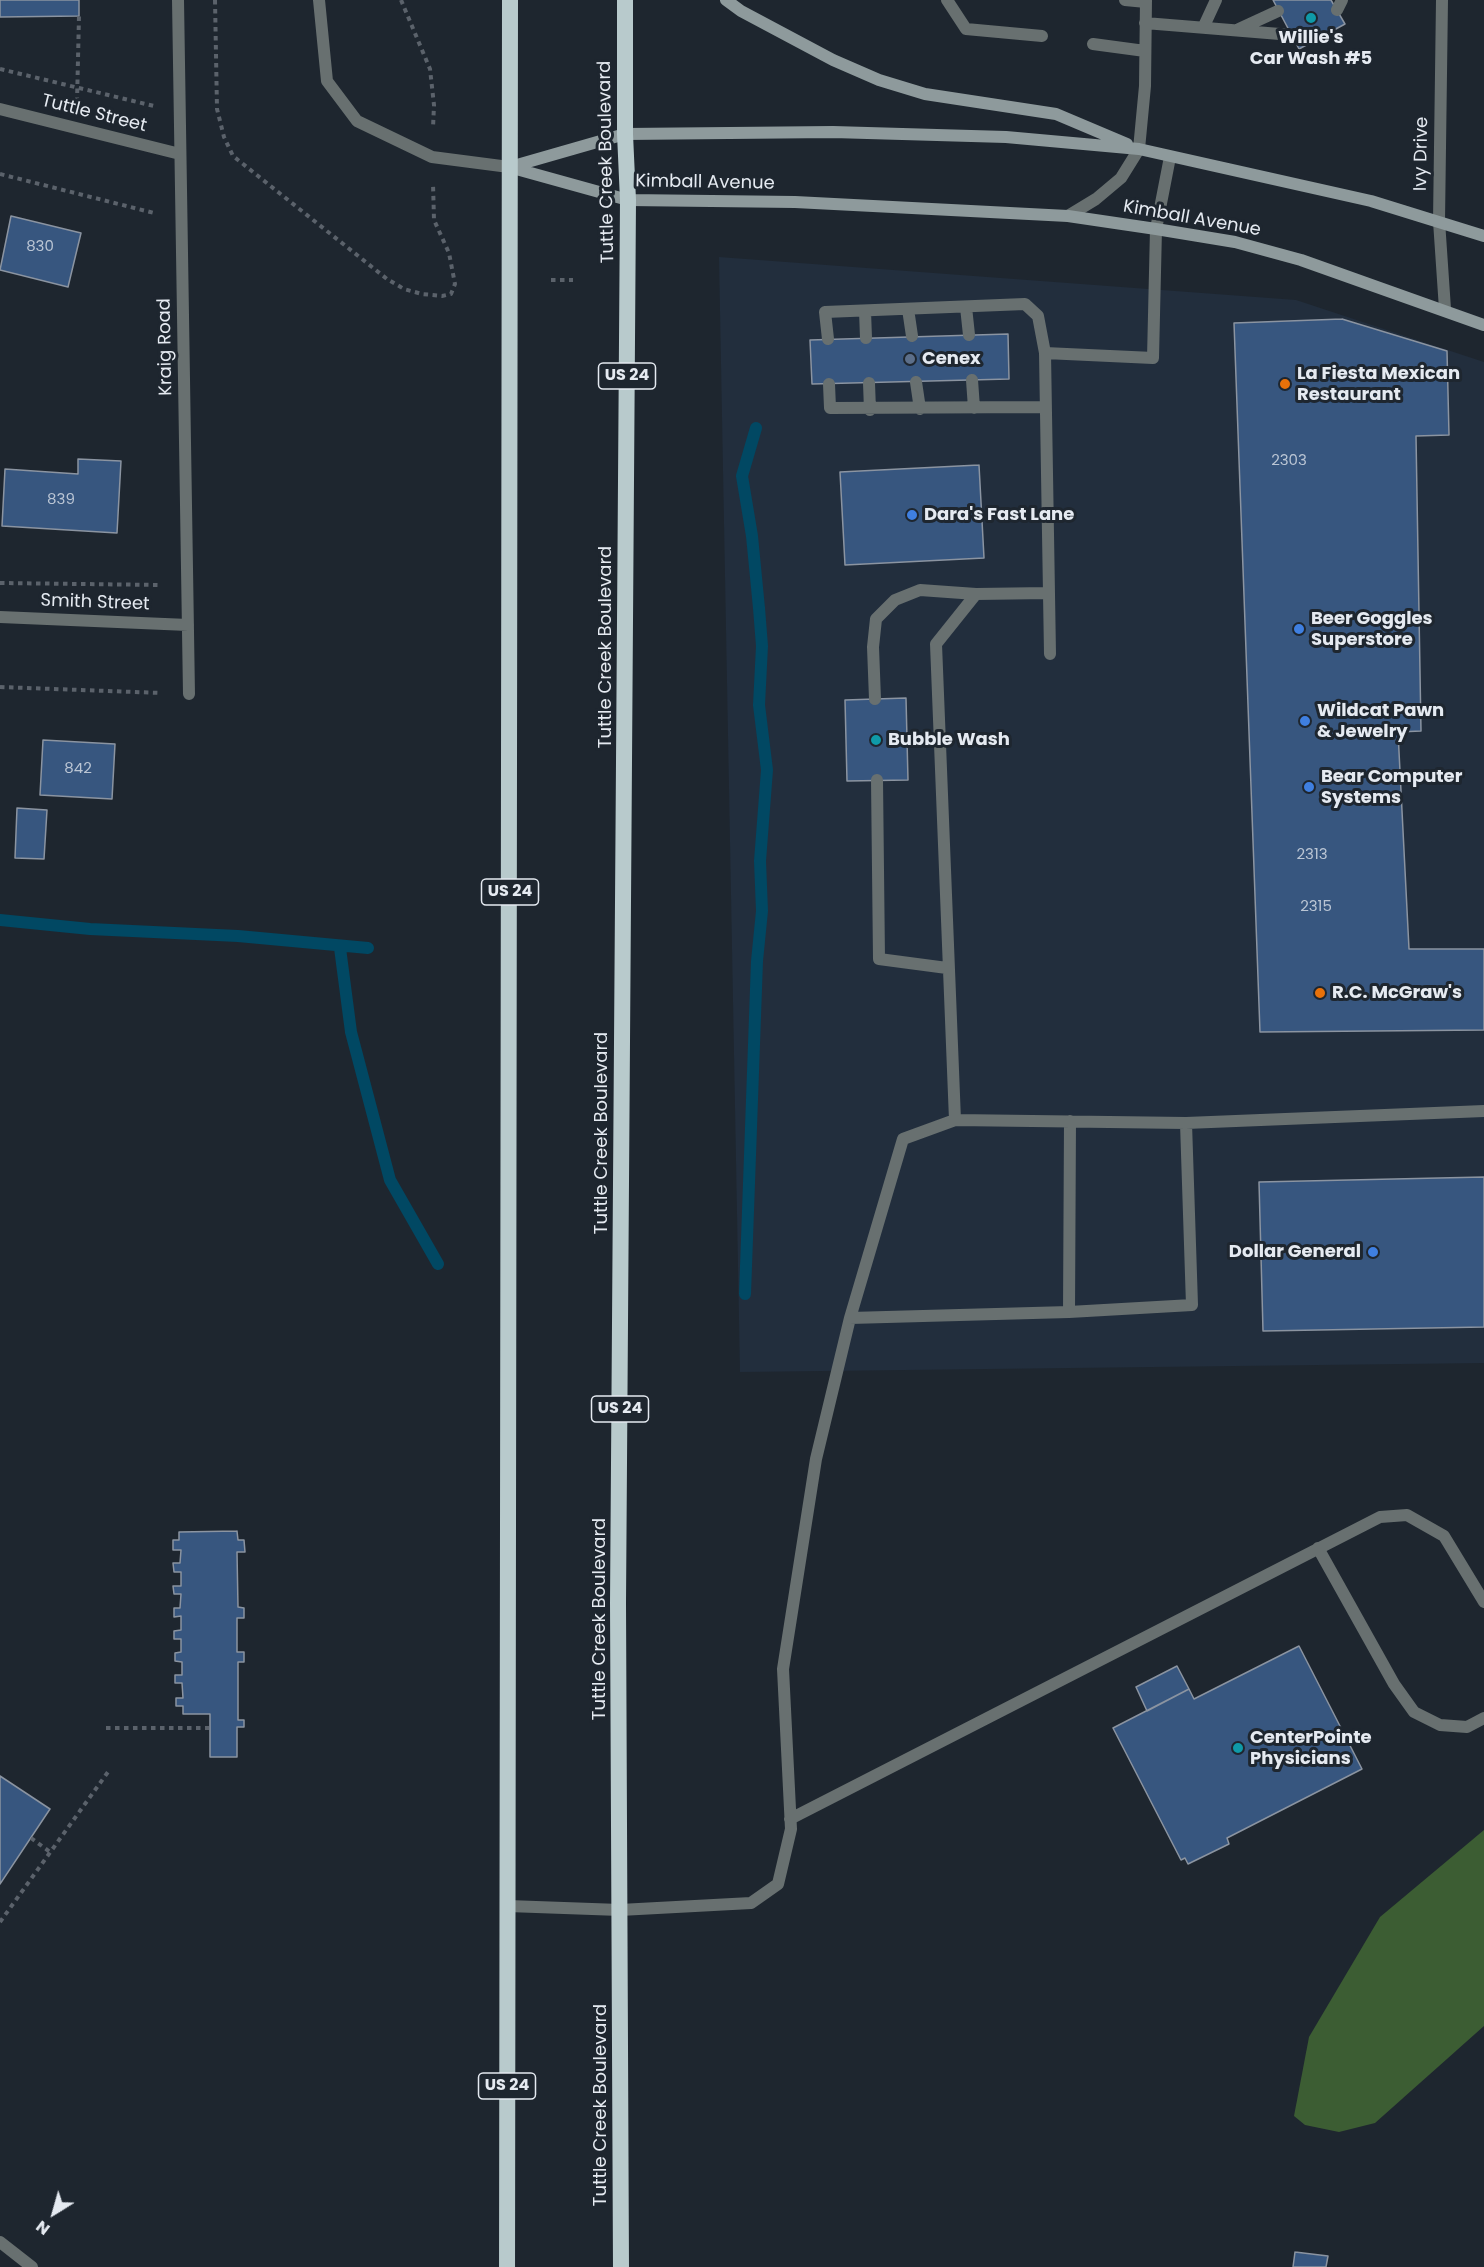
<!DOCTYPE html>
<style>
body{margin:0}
#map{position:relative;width:1484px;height:2267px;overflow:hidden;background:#1e262f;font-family:Poppins,sans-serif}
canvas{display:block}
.north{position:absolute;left:24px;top:2183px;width:60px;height:60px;-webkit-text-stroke:4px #1e262f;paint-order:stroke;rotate:217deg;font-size:16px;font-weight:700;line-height:24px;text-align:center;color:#e5eaf1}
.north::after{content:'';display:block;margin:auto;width:21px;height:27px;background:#e5eaf1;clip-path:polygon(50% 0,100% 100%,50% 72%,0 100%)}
</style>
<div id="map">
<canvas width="1484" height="2267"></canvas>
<div class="north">N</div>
</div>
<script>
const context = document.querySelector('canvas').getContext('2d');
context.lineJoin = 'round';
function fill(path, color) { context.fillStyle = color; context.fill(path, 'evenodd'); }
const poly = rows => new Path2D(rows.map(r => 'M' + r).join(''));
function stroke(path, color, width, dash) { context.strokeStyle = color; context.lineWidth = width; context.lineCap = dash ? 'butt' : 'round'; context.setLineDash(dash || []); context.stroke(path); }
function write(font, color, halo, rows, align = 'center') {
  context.font = font + ' Poppins,sans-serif'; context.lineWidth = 6; context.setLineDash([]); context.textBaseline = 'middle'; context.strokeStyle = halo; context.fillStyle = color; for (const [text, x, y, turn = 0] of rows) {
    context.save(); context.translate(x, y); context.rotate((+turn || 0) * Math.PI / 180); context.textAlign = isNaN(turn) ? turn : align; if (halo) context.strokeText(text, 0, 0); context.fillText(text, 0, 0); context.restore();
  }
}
const built = poly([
 [719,257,1296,300,1484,362,1484,1363,740,1372]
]);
const forest = poly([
 [1484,1830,1484,2026,1375,2123,1339,2132,1305,2125,1294,2116,1309,2037,1380,1917]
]);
const stream = poly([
 [0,920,90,929,238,936,368,948],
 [340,948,351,1032,390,1180,438,1264],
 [745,1294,757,961,762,911,760,861,767,770,759,705,762,646,759,608,752,536,742,476,756,428]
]);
const building = poly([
 [0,0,79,0,79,16,0,17,0,0],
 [1273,0,1331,0,1345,24,1299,49,1273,0],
 [11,216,81,233,68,287,0,270,11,216],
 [1342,319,1447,351,1449,435,1416,436,1421,731,1398,732,1409,949,1484,949,1484,1030,1260,1032,1234,323,1342,319],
 [1008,334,1009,379,812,384,810,340,1008,334],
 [78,459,121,461,117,533,2,526,5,469,78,474,78,459],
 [979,465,984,558,845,565,840,472,979,465],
 [906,698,908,780,847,781,845,700,906,698],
 [43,740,115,744,112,799,40,795,43,740],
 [17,808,47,810,44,859,15,858,17,808],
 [1484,1177,1484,1327,1263,1331,1259,1182,1484,1177],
 [237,1531,238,1540,244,1540,245,1552,237,1552,238,1607,244,1608,244,1618,237,1618,237,1652,244,1652,244,1662,238,1662,238,1720,244,1720,244,1727,237,1727,237,1757,210,1757,210,1714,183,1714,183,1706,176,1706,176,1698,183,1698,182,1683,175,1683,175,1675,182,1675,182,1662,175,1661,175,1653,181,1652,181,1639,174,1639,174,1631,181,1630,181,1616,174,1617,174,1608,180,1608,181,1594,174,1594,173,1586,181,1586,181,1572,174,1572,173,1563,180,1563,181,1550,173,1550,173,1540,179,1540,179,1532,237,1531],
 [1299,1646,1362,1769,1227,1838,1229,1844,1188,1864,1185,1858,1181,1860,1113,1728,1189,1689,1194,1699,1299,1646],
 [1177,1666,1189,1689,1147,1711,1136,1687,1177,1666],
 [0,1776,50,1809,0,1884,0,1776],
 [1295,2252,1328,2256,1326,2267,1293,2267,1295,2252]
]);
const path = poly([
 [215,0,217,109,224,137,233,156,387,279,404,289,422,294,442,296,451,294,455,284,449,253,434,220,433,183],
 [401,0,430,69,434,105,433,128],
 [0,69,154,106],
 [77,102,79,16],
 [0,174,154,213],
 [551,280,573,280],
 [0,583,161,585],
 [0,687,161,693],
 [106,1728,209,1728],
 [31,1838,50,1852],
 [0,1922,108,1772]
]);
const service = poly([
 [947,0,966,29,1042,36],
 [1125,0,1146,2],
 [1337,10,1342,0],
 [1145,23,1292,35],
 [1204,26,1216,0],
 [1239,29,1278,11],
 [1093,44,1145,51],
 [1068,216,1096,199,1121,178,1139,149,1145,86,1146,0],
 [966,307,969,335],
 [908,309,912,336],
 [865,311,866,338],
 [828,339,825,312,1025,304,1038,316,1045,353],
 [972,380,974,408],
 [916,382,920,409],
 [869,383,870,410],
 [829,384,830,408,1044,407],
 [1050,654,1045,353,1153,358,1156,229,1170,157],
 [875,699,873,647,876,619,895,600,920,590,976,594],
 [877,780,879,959,947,968],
 [955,1120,936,644,976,594,1048,593],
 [1069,1312,1192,1305,1186,1123],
 [850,1318,1069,1312,1070,1121],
 [1318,1548,1394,1684,1414,1712,1440,1725,1467,1727,1484,1718],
 [790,1819,1380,1517,1407,1515,1444,1536,1484,1602],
 [508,1906,620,1910,751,1903,778,1884,791,1829,783,1669,816,1459,850,1318,903,1139,955,1120,1186,1123,1484,1111]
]);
const minor = poly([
 [178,0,189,694],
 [319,0,327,81,357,121,432,157,509,167],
 [1442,0,1439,221,1445,309],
 [0,109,180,154],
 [0,617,188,625],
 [0,2242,32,2267]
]);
const secondary = poly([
 [726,0,741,11,833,60,879,80,925,94,1056,114,1127,144],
 [509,167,628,200,795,202,1068,216,1156,229,1235,242,1301,260,1484,325],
 [510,167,625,134,833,132,1006,137,1139,149,1371,201,1484,236]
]);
const trunk = poly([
 [507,2267,510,0],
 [621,2267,618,1602,628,200,625,134,625,0]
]);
const markers = [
 [1311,18,6,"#0f9aa8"],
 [910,359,6,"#5c6f8a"],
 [1285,384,6,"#e8710a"],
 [912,515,6,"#3f7fe0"],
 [1299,629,6,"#3f7fe0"],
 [1305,721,6,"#3f7fe0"],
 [876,740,6,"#0f9aa8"],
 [1309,787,6,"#3f7fe0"],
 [1320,993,6,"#e8710a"],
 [1373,1252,6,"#3f7fe0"],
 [1238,1748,6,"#0f9aa8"]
];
const numberNames = [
 ["830",40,247],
 ["2303",1289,461],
 ["839",61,500],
 ["842",78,769],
 ["2313",1312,855],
 ["2315",1316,907]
];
const shields = [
 [627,376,57],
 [510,892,57],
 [620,1409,57],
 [507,2086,57]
];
const shieldNames = [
 ["US 24",627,376],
 ["US 24",510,892],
 ["US 24",620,1409],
 ["US 24",507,2086]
];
const poiNames = [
 ["Willie's",1311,38,"center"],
 ["Car Wash #5",1311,59,"center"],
 ["Cenex",922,359],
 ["La Fiesta Mexican",1297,374],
 ["Restaurant",1297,395],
 ["Dara's Fast Lane",924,515],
 ["Beer Goggles",1311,619],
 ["Superstore",1311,640],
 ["Wildcat Pawn",1317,711],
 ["& Jewelry",1317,732],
 ["Bubble Wash",888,740],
 ["Bear Computer",1321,777],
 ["Systems",1321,798],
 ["R.C. McGraw's",1332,993],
 ["Dollar General",1361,1252,"right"],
 ["CenterPointe",1250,1738],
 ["Physicians",1250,1759]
];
const streetNames = [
 ["Tuttle Street",94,114,14],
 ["Ivy Drive",1422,154,-89],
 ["Tuttle Creek Boulevard",607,162,-91],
 ["Kimball Avenue",705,183,1],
 ["Kimball Avenue",1192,219,10],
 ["Kraig Road",166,347,-91],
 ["Smith Street",95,603,2],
 ["Tuttle Creek Boulevard",606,647,-90],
 ["Tuttle Creek Boulevard",602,1133,-90],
 ["Tuttle Creek Boulevard",600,1619,-90],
 ["Tuttle Creek Boulevard",601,2105,-90]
];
fill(built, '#222e3d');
fill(forest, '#3c5d33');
stroke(stream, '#014863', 12);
fill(building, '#37567f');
stroke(building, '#8b94a1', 1.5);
stroke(path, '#5b626b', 4, [4.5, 4.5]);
stroke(service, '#687070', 12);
stroke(minor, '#687070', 12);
stroke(secondary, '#8e9a9c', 12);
stroke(trunk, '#b8cacc', 16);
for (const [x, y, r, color] of markers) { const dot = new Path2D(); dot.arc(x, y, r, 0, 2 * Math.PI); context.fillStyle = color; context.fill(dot); stroke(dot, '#1e262f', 2); }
write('15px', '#bac5d4', null, numberNames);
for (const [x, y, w] of shields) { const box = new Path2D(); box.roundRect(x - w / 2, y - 13, w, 26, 4.5); context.fillStyle = '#1e262f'; context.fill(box); stroke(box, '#e5eaf1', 1.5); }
write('bold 16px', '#e5eaf1', null, shieldNames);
write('bold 18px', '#e5eaf1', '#1e262f', poiNames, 'left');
write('18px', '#e5eaf1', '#1e262f', streetNames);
</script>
